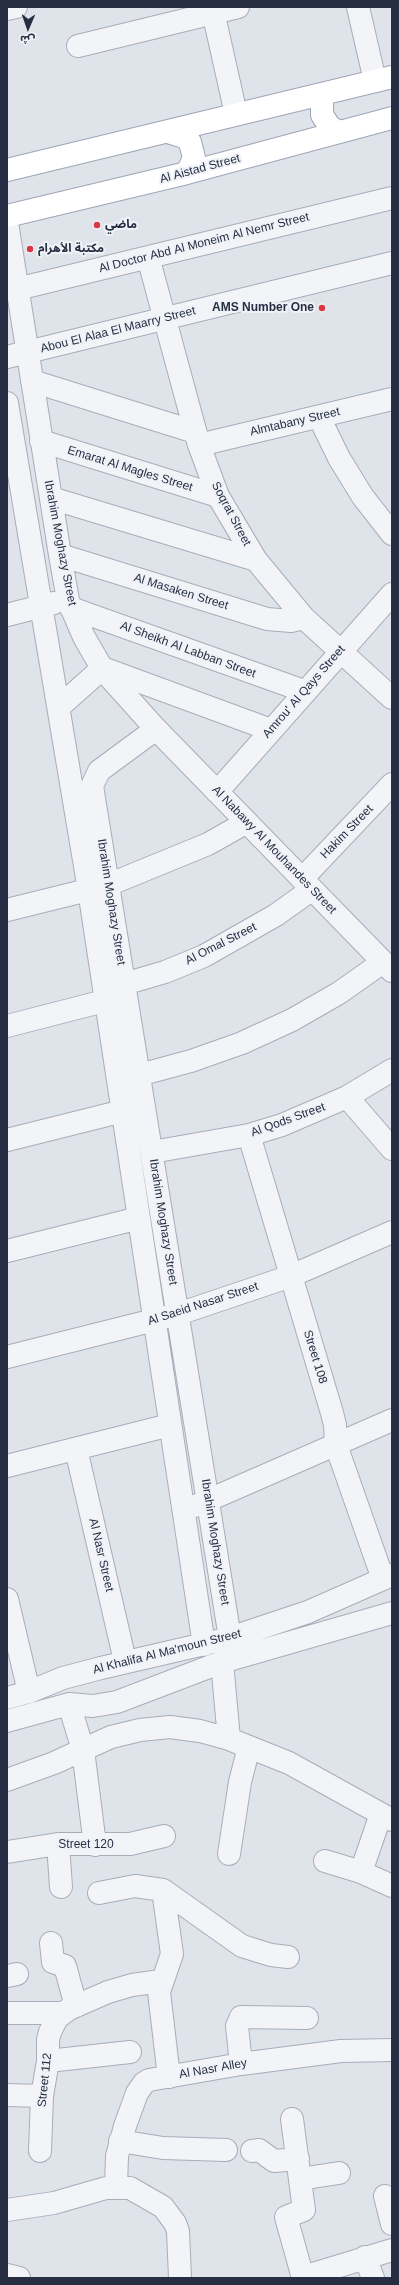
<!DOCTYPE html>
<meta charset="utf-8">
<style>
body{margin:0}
#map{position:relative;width:399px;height:2285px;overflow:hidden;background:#dfe3ea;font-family:Arial,"Noto Sans Arabic",sans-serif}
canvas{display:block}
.frame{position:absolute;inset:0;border:8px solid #272e43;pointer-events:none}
.north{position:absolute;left:8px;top:8px;width:40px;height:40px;-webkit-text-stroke:3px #eff2f7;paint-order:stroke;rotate:182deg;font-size:11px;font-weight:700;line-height:16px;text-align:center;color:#272e43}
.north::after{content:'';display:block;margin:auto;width:14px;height:18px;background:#272e43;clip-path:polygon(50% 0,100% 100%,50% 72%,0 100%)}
</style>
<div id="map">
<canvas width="399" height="2285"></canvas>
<div class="frame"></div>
<div class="north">ش</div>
</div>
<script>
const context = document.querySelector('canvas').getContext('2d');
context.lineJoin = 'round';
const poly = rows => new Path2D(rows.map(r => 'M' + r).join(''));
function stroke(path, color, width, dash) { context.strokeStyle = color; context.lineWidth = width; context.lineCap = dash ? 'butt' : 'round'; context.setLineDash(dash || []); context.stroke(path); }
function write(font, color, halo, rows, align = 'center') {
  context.font = font + ' Arial,"Noto Sans Arabic",sans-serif'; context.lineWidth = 4; context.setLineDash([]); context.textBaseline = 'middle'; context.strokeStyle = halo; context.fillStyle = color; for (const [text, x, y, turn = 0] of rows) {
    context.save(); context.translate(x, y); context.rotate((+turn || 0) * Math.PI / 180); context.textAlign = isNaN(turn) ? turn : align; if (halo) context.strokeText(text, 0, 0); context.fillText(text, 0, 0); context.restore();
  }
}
const minor = poly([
 [212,7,236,114],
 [358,7,375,81],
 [7,9,16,7],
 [78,46,238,7],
 [7,223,60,555,68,600,84,637,103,670,156,729,392,971],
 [148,257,199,445,218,496,256,560,304,618,392,698],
 [17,289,392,198],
 [7,357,392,263],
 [32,381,195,432],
 [7,403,89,890,204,1645],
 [319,417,339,458,363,497,392,534],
 [41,441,218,496],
 [199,445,392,399],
 [51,498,256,560],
 [60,555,267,619,291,621,304,618],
 [71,608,304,691],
 [7,615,54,603],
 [59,707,96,674,108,670,271,730],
 [156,729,99,771,92,786,230,1638],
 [217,792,392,594],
 [302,879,392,784],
 [7,910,108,885,208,844,247,822],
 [124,984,165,972,204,956,276,915,311,890],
 [7,1026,120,997],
 [139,1075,191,1061,242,1043,292,1020,339,993,383,962],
 [347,1097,392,1149],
 [249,1135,332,1413,335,1425,336,1445,383,1579],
 [7,1140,123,1111],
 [152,1152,249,1135,282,1125,347,1097,392,1070],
 [7,1251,139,1218],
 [7,1357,178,1314,291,1276,392,1232],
 [76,1449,125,1661],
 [7,1466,170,1425],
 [195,1506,392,1420],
 [7,1599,29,1692],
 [222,1662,229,1739],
 [7,1698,29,1692,63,1678,101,1668,230,1638,308,1612,392,1575],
 [69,1704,83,1750,95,1845],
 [7,1721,69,1704,93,1706,117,1702,222,1662,392,1613],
 [7,1780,54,1763,111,1737,140,1730,170,1727,200,1731,229,1739,289,1763,392,1820],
 [58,1844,61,1887],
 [7,1852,58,1844,130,1844,164,1836],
 [229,1854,240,1782,249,1747],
 [325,1861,361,1872,392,1886],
 [361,1872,381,1814],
 [163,1890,172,1954,159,1992,169,2077],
 [99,1893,135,1886,163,1890,242,1946,271,1955,288,1957],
 [51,1943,53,1962,65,1966,76,2006],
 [7,1976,17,1974],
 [7,2013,63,2013],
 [48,2061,130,2052],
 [241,2064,237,2026,241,2017,307,2018],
 [7,2095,42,2096],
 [292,2119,304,2210,286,2217,303,2278],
 [120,2141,163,2148,226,2150],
 [40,2151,42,2096,48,2061,48,2040,50,2032,57,2018,69,2009,108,1992,132,1985,161,1981],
 [252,2151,259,2150,274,2161,298,2159],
 [300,2179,339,2173],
 [116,2187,117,2156,125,2126,137,2093,144,2083,149,2080,241,2064,341,2051,392,2050],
 [385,2196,392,2224],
 [7,2210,54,2203,106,2188,130,2188,163,2207,175,2223,178,2231,180,2278],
 [365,2257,373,2278],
 [7,2275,19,2278],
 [303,2277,392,2250]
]);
const major = poly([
 [325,94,322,100,322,115,330,127,338,131],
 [168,132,184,137,190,142,194,158,187,173],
 [7,170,392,77],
 [7,216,187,173,392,118]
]);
const markers = [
 [97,225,4,"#da3943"],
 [30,249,4,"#da3943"],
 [322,308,4,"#da3943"]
];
const streetNames = [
 ["Al Aistad Street",200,169,-15],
 ["Al Doctor Abd Al Moneim Al Nemr Street",204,243,-14],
 ["Abou El Alaa El Maarry Street",118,330,-14],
 ["Almtabany Street",295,422,-13],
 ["Emarat Al Magles Street",130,469,17],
 ["Soqrat Street",231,514,62],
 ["Ibrahim Moghazy Street",60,543,79],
 ["Al Masaken Street",181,592,17],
 ["Al Sheikh Al Labban Street",188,650,20],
 ["Amrou' Al Qays Street",304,692,-49],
 ["Hakim Street",347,832,-46],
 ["Al Nabawy Al Mouhandes Street",274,850,46],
 ["Ibrahim Moghazy Street",111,902,81],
 ["Al Omal Street",221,944,-27],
 ["Al Qods Street",288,1120,-20],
 ["Ibrahim Moghazy Street",163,1222,81],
 ["Al Saeid Nasar Street",203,1304,-18],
 ["Street 108",315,1357,73],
 ["Ibrahim Moghazy Street",215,1542,81],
 ["Al Nasr Street",101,1555,77],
 ["Al Khalifa Al Ma'moun Street",167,1652,-14],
 ["Street 120",86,1845],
 ["Al Nasr Alley",213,2069,-10],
 ["Street 112",45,2080,-84]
];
const poiNames = [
 ["ماضي",105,225],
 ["مكتبة الأهرام",38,249],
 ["AMS Number One",314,308,"right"]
];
stroke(minor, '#a8adb8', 24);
stroke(major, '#9ea5b7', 24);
stroke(minor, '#f3f4f8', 22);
stroke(major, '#fff', 22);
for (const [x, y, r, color] of markers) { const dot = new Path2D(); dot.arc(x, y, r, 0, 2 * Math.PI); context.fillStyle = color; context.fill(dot); stroke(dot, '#eff2f7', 1.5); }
write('12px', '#272e43', '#eff2f7', streetNames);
write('bold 12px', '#272e43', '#eff2f7', poiNames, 'left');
</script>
